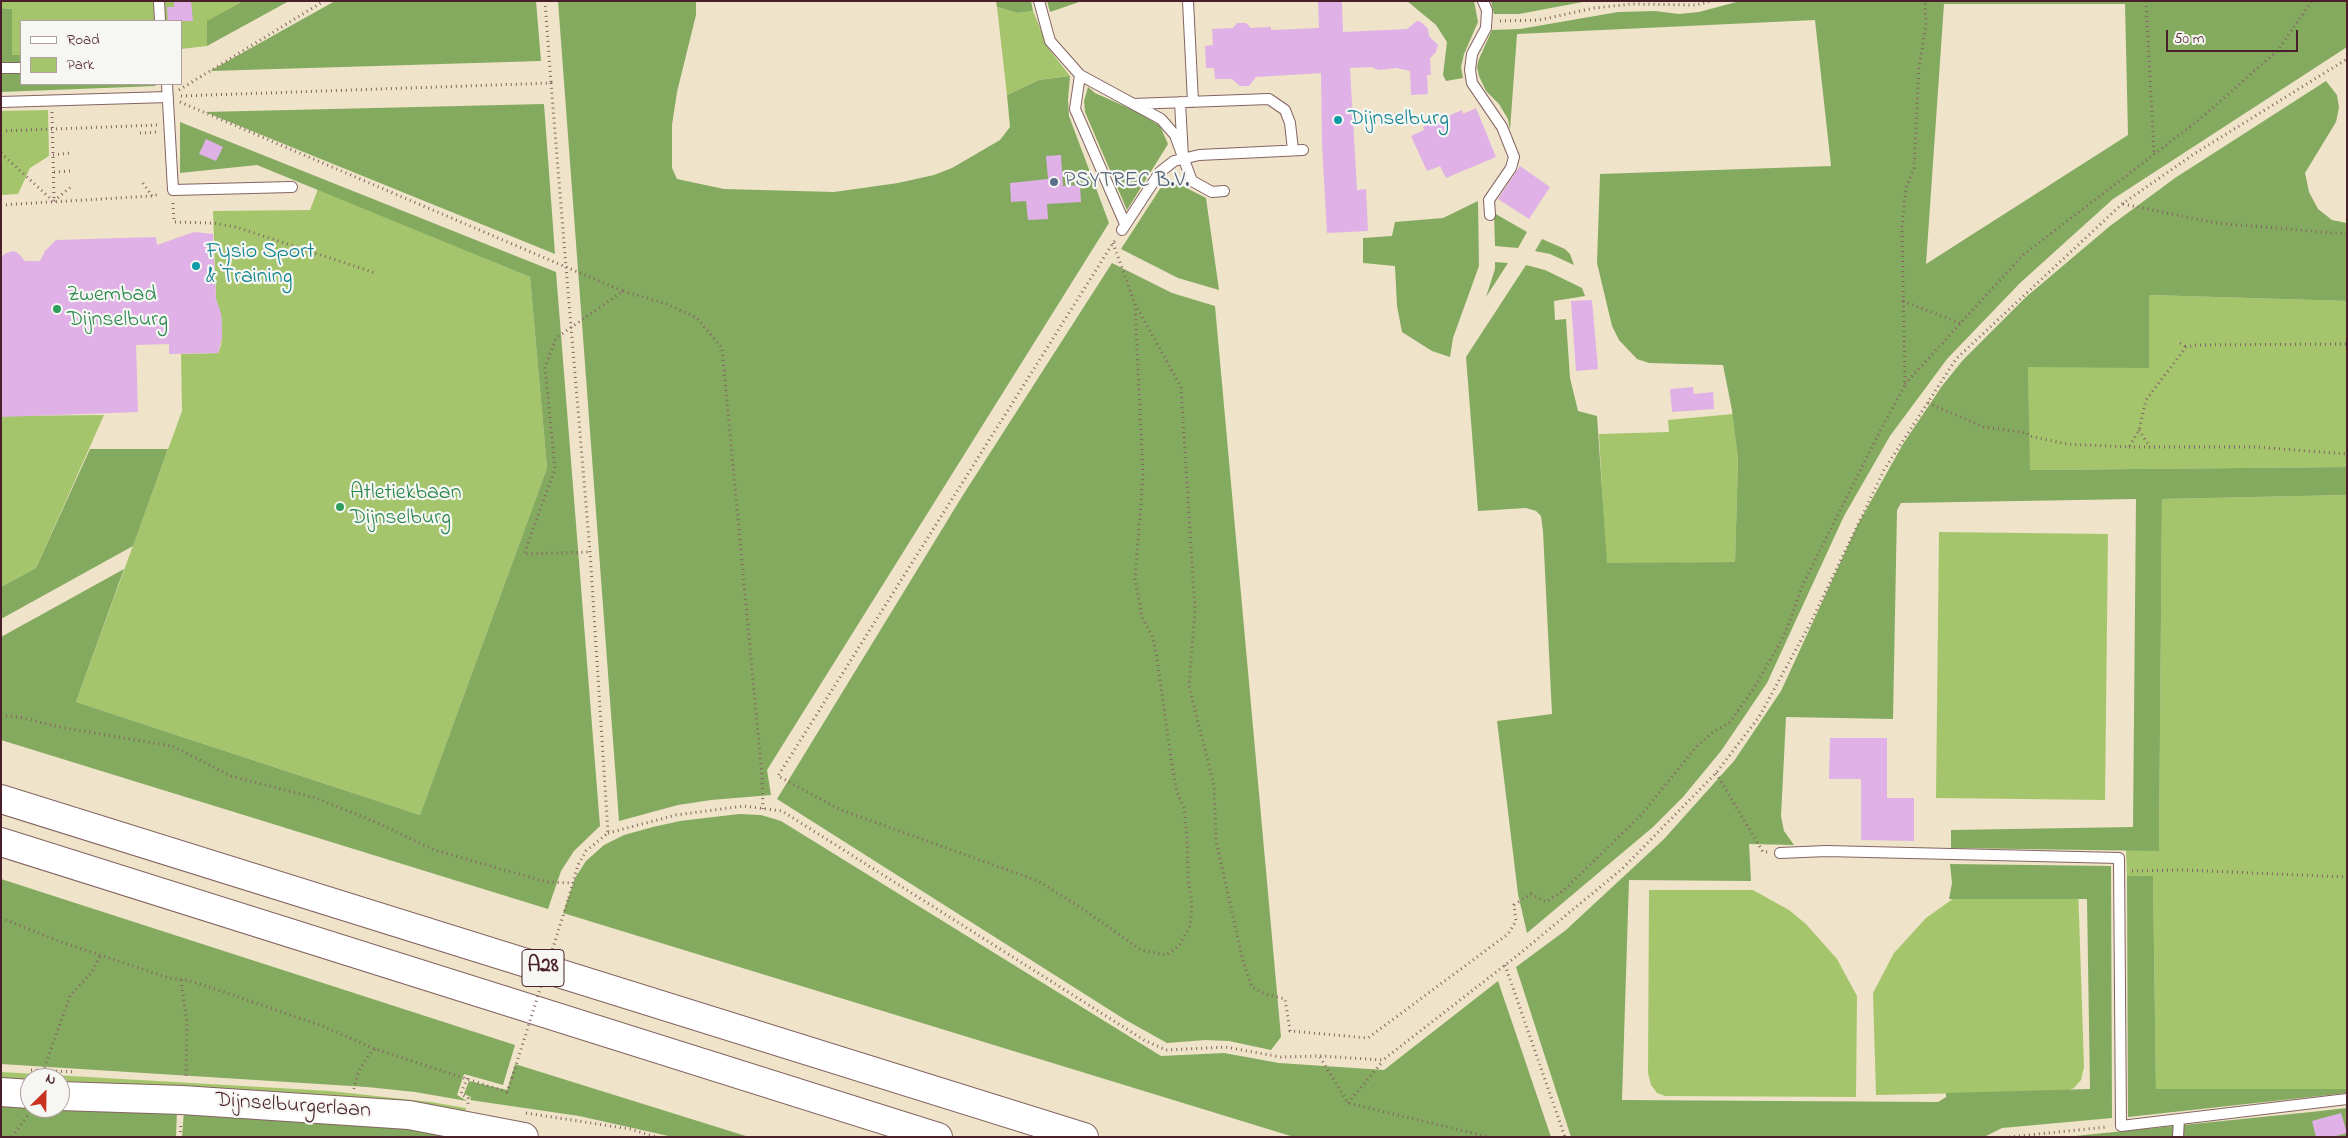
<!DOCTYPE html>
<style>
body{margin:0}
#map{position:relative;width:2348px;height:1138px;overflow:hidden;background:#efe3c9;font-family:"Indie Flower",sans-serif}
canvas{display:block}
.frame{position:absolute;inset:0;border:2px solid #4a1f2b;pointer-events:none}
.legend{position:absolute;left:20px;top:20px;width:162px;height:65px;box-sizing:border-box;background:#f6f6f2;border:1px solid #b1a0a2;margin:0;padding:6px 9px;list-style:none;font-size:15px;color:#4a1f2b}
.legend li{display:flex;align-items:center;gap:10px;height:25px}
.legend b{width:25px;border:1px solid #b1a0a2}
.north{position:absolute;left:20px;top:1068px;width:50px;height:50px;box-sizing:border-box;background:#f6f6f2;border:1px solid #b1a0a2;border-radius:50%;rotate:23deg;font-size:14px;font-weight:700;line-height:20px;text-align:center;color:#4a1f2b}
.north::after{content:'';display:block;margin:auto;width:18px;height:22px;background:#c8321e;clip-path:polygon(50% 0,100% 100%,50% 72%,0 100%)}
.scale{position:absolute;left:2166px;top:30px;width:132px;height:22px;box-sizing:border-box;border:2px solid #4a1f2b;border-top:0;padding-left:6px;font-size:15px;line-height:18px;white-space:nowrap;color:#4a1f2b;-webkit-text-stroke:4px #f6f6f2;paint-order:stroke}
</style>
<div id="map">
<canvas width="2348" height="1138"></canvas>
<div class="frame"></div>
<ul class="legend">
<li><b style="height:6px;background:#fff"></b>Road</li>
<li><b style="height:14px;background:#a5c56d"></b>Park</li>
</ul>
<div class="north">N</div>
<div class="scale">50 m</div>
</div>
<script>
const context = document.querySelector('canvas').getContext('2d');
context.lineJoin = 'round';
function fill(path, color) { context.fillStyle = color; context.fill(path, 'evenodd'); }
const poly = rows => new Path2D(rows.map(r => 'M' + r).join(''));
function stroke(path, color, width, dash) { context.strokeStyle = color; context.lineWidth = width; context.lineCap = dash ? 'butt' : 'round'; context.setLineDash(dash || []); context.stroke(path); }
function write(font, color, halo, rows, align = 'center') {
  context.font = font + ' "Indie Flower",sans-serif'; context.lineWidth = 4.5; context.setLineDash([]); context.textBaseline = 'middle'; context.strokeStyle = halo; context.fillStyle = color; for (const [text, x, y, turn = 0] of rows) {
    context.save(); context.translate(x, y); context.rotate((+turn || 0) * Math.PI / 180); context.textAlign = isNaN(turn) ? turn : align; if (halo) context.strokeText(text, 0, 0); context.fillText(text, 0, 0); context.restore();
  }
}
const green = poly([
 [1,1,243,1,208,21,207,46,181,49,181,21,21,21,21,55,12,55,12,9,1,8],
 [997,7,1018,13,1033,11,1049,49,1070,76,1039,80,1007,95],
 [48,110,49,156,30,168,18,194,1,195,1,111],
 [318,189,530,277,547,468,420,815,76,702,182,411,181,354,218,353,221,345,222,331,216,321,222,321,216,299,213,211,310,210],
 [2149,295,2347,301,2347,467,2029,470,2028,367,2149,367],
 [1733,414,1738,459,1735,562,1606,564,1599,434,1669,432,1668,420],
 [104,415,36,568,1,587,1,416],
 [2347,495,2347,1089,2156,1089,2153,876,2127,876,2126,850,2159,850,2162,499],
 [1939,532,2108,534,2105,800,1936,798],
 [2078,885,2084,1067,2081,1080,2074,1088,2066,1091,1876,1095,1873,993,1894,953,1926,918,1961,893],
 [1649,890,1753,890,1789,910,1806,924,1837,959,1857,996,1856,1097,1665,1096,1657,1093,1651,1085,1648,1073],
 [1,1072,330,1091,431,1102,466,1108,465,1114,60,1084,60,1078,30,1078,30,1082,1,1081]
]);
const forest = poly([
 [243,1,289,1,207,46,207,21],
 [335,1,536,1,541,61,210,71],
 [558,1,696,1,696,15,677,92,672,125,672,168,677,179,724,189,834,192,898,183,934,175,952,168,1000,140,1010,127,1007,95,1039,80,1070,76,1068,100,1069,116,1109,223,767,770,771,795,711,800,678,805,619,821],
 [996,1,1031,1,1033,11,1018,13,997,7],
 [1047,1,1082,1,1050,12],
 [1407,1,1474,1,1478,22,1464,54,1461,67,1463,78,1446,81,1443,75,1447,42,1436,25],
 [1491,1,1588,1,1519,14,1494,14],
 [1740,1,2347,1,2347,47,2113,199,2020,283,1947,359,1890,436,1844,516,1767,683,1721,751,1683,797,1653,827,1527,933,1518,894,1497,721,1552,714,1543,531,1541,516,1536,511,1526,508,1478,511,1466,357,1526,265,1545,270,1582,288,1585,296,1554,301,1555,320,1566,319,1570,378,1578,411,1597,416,1607,563,1735,562,1738,459,1732,410,1723,365,1649,363,1637,359,1619,340,1612,326,1597,263,1600,174,1831,166,1815,20,1517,34,1510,130,1508,119,1499,104,1486,91,1479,76,1477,67,1479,59,1492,30,1520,29,1618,12,1655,11,1679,14,1699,12],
 [2125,4,2128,135,1926,264,1944,4],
 [1,8,12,9,12,55,21,55,21,84,157,84,155,86,1,92],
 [2326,81,2337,95,2339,107,2336,122,2305,173,2309,192,2318,209,2332,220,2347,223,2347,301,2149,295,2149,368,2028,367,2030,470,2347,467,2347,495,2162,499,2159,851,1951,848,1951,830,2133,827,2136,499,1901,503,1897,510,1893,719,1786,717,1781,816,1784,831,1794,845,1749,844,1751,881,1629,880,1622,1100,1938,1102,1946,1097,1946,1093,2090,1089,2087,899,1949,899,1952,883,1950,864,2111,866,2112,1118,2002,1128,1984,1137,1571,1137,1516,967,1566,930,1664,839,1734,761,1781,691,1858,524,1903,444,1942,386,1963,360,2026,297,2110,226,2175,178],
 [1088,87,1095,93,1142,114,1160,126,1168,144,1127,210,1085,112,1084,101],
 [544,104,555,254,205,112],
 [180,122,556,272,600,826,574,851,561,871,548,909,1,740,1,637,124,569,76,702,420,815,547,468,530,277,257,165,180,173],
 [1167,178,1206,198,1219,290,1178,278,1121,249],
 [1478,201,1479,266,1453,338,1450,357,1432,351,1402,332,1397,306,1395,266,1363,263,1363,238,1392,236,1395,222,1443,218],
 [1494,213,1527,232,1518,248,1495,246],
 [1542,239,1565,249,1570,254,1574,265,1550,254,1535,251],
 [1495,262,1508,263,1486,297,1495,269],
 [1112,263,1172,293,1215,306,1281,1037,1271,1050,1229,1041,1205,1040,1167,1043,1124,1019,777,799,963,495],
 [90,449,168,449,133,546,1,619,1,587,36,568],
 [739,814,761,815,781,821,1161,1056,1224,1053,1279,1063,1384,1070,1498,981,1551,1137,1294,1137,563,913,575,878,586,861,604,845,624,835,653,827,680,821],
 [2127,876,2153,876,2156,1089,2347,1089,2347,1093,2128,1117],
 [1,879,515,1045,503,1085,464,1074,457,1095,467,1101,415,1092,367,1087,1,1064],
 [515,1064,749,1137,673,1137,579,1116,470,1100,471,1097,464,1094,469,1081,507,1090],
 [1,1101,30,1102,30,1108,177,1110,176,1137,1,1137],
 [2347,1108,2347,1137,2065,1137,2311,1112],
 [184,1111,404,1126,452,1137,182,1137]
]);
const building = poly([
 [191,1,193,21,168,21,167,7,174,7,174,2],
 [1318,1,1342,1,1343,32,1407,29,1417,21,1421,22,1428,29,1429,36,1438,45,1436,52,1430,58,1431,75,1427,75,1428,94,1411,95,1410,71,1396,68,1378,70,1372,67,1350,68,1357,190,1366,189,1368,231,1327,233,1322,144,1321,73,1256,77,1249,86,1240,86,1232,79,1215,79,1214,68,1206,68,1205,46,1213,45,1212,29,1233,28,1237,23,1246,23,1251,28,1271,27,1271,30,1319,28],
 [1476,108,1496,157,1446,178,1440,166,1427,171,1411,136,1424,130,1423,127,1462,110,1463,114],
 [206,139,223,147,216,161,199,154],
 [1061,155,1063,186,1080,185,1081,202,1047,204,1048,219,1028,220,1026,201,1011,202,1010,183,1048,179,1046,156],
 [1520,166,1550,187,1529,219,1498,199],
 [194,232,213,234,216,299,221,313,222,326,222,338,218,353,169,354,169,344,136,345,138,412,1,417,1,259,4,254,13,251,18,253,25,261,40,261,45,251,56,240,156,237,157,245],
 [1592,300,1598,369,1576,371,1571,301],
 [1693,387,1694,394,1713,392,1714,409,1672,412,1670,389],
 [1830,738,1887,738,1887,798,1914,798,1914,841,1861,840,1861,779,1829,779],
 [2341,1113,2347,1133,2332,1137,2316,1137,2312,1121]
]);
const path = poly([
 [545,1,551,83],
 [2146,1,2154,153],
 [1500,21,1539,20,1594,8,1632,4,1696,5,1712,1],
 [179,90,324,1],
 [181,96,551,83,566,267,623,291,556,338,545,367,555,469,524,554,590,552],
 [180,102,566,267,590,552,608,833,586,851,578,865,568,900],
 [52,112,54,201],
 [1,131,158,125],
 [140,133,158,132],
 [1,153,53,201],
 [53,155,70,153],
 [54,172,71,171],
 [143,183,152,196],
 [54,201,72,186],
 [173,203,174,222,213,223,236,227,375,273],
 [2123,204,2216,223,2347,234],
 [1,205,152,196,160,194],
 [1113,243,1135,304,1143,475,1135,579,1142,617,1152,636,1156,651,1172,766,1177,792,1184,808,1187,836,1188,878,1192,905,1190,926,1179,946,1166,955,1141,950,1080,907,1038,881,841,810,778,776,1113,243,1115,241],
 [623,291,664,303,697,318,722,348,762,776,763,809],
 [1903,301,1960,323],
 [1135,304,1181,387,1195,611,1189,686,1214,786,1216,841,1243,961,1252,987,1265,994,1285,999,1290,1031,1368,1038,1508,934,1516,921,1514,905,1531,894,1546,902,1563,891,1641,815,1697,746,1712,733,1730,722,1754,688,1784,636,1804,582,1880,431,1905,385,1902,227,1906,188,1914,168,1919,67,1926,26,1925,1],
 [2180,343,2186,347],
 [1905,384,2023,255,2200,119,2278,50,2312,1],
 [1928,403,1984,427,2027,433,2029,436,2067,444,2129,447,2139,430,2146,400,2186,347,2196,345,2347,344],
 [2139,430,2150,447],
 [2129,447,2256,447,2347,454],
 [1,716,19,717,64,728,172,746,231,776,316,798,378,823,434,850,547,882,573,883],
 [1716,773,1763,852,1768,852],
 [608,833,676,815,744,806,782,811,1144,1040,1166,1050,1225,1047,1281,1057,1320,1056,1383,1060,1518,955,1622,869,1716,773,1759,717,1811,622,1884,470,1956,359,2122,204,2194,154,2347,59],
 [2132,871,2184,870,2347,877],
 [1,918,61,942,169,978,187,980,224,992,325,1027,375,1049,507,1092,512,1078],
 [1505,965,1565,1137],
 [181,980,187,1023,186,1079],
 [1320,1057,1348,1103,1489,1137],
 [31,1070,75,1072],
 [41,1077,70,996,92,972,101,954],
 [467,1078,461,1094,468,1098,468,1104],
 [354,1089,358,1073,368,1056,375,1049],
 [1348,1103,1383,1061],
 [526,1113,630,1129,656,1137],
 [12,1137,28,1115],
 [180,1137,181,1122],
 [2009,1137,2107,1127]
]);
const lane = poly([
 [159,1,160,21],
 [1039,1,1050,41,1080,75,1161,119,1175,135,1183,157],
 [1188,1,1193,102],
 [1483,1,1487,10,1486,28,1472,54,1470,70,1472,83,1502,127,1514,157,1511,168,1489,200,1490,215],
 [1,68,21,68],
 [1080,75,1075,109,1125,224],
 [167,84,173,190,292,187],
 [1,102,168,97],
 [1180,102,1183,157,1192,181,1212,192,1224,191],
 [1133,104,1269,99,1285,110,1290,123,1293,150],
 [1122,230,1160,172,1174,161,1199,155,1303,150],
 [1780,853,1826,851,2119,858,2121,1126,2347,1099],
 [2178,1137,2179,1119]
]);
const secondary = poly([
 [1,1092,30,1094],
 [60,1096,182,1100,409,1115,524,1137]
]);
const highway = poly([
 [1,799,1084,1137],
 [1,842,938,1137]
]);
const pathBridge = poly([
 [512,1078,568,900]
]);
const markers = [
 [1338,120,5,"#0f9aa8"],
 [1054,182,5,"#5c6f8a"],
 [196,266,5,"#0f9aa8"],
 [57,309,5,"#2e9e5b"],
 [340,507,5,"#2e9e5b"]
];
const shields = [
 [543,968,42]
];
const shieldNames = [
 ["A28",543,968]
];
const cultureNames = [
 ["Dijnselburg",1348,120],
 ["Fysio Sport",206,253],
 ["& Training",206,278]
];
const serviceNames = [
 ["PSYTREC B.V.",1064,182]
];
const leisureNames = [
 ["Zwembad",67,296],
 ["Dijnselburg",67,321],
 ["Atletiekbaan",350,494],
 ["Dijnselburg",350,519]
];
const streetNames = [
 ["Dijnselburgerlaan",293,1107,4]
];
fill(green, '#a5c56d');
fill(forest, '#84aa60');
fill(building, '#dfb1e6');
stroke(lane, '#846462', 12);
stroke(secondary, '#846462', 30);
stroke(highway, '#846462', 30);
stroke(path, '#846462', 3, [1, 4]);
stroke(lane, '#fff', 10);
stroke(secondary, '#fff', 28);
stroke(highway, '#fff', 28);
stroke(pathBridge, '#846462', 3, [1, 4]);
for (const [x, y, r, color] of markers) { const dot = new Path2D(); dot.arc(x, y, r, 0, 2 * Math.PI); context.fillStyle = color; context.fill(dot); stroke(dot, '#f6f6f2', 2); }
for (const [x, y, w] of shields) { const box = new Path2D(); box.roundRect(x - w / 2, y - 18.5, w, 37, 4); context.fillStyle = '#f6f6f2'; context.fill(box); stroke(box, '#4a1f2b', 1); }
write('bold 21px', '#4a1f2b', null, shieldNames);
write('22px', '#0d838f', '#f6f6f2', cultureNames, 'left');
write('22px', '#4e5e75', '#f6f6f2', serviceNames, 'left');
write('22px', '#27864d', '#f6f6f2', leisureNames, 'left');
write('22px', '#4a1f2b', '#f6f6f2', streetNames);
</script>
